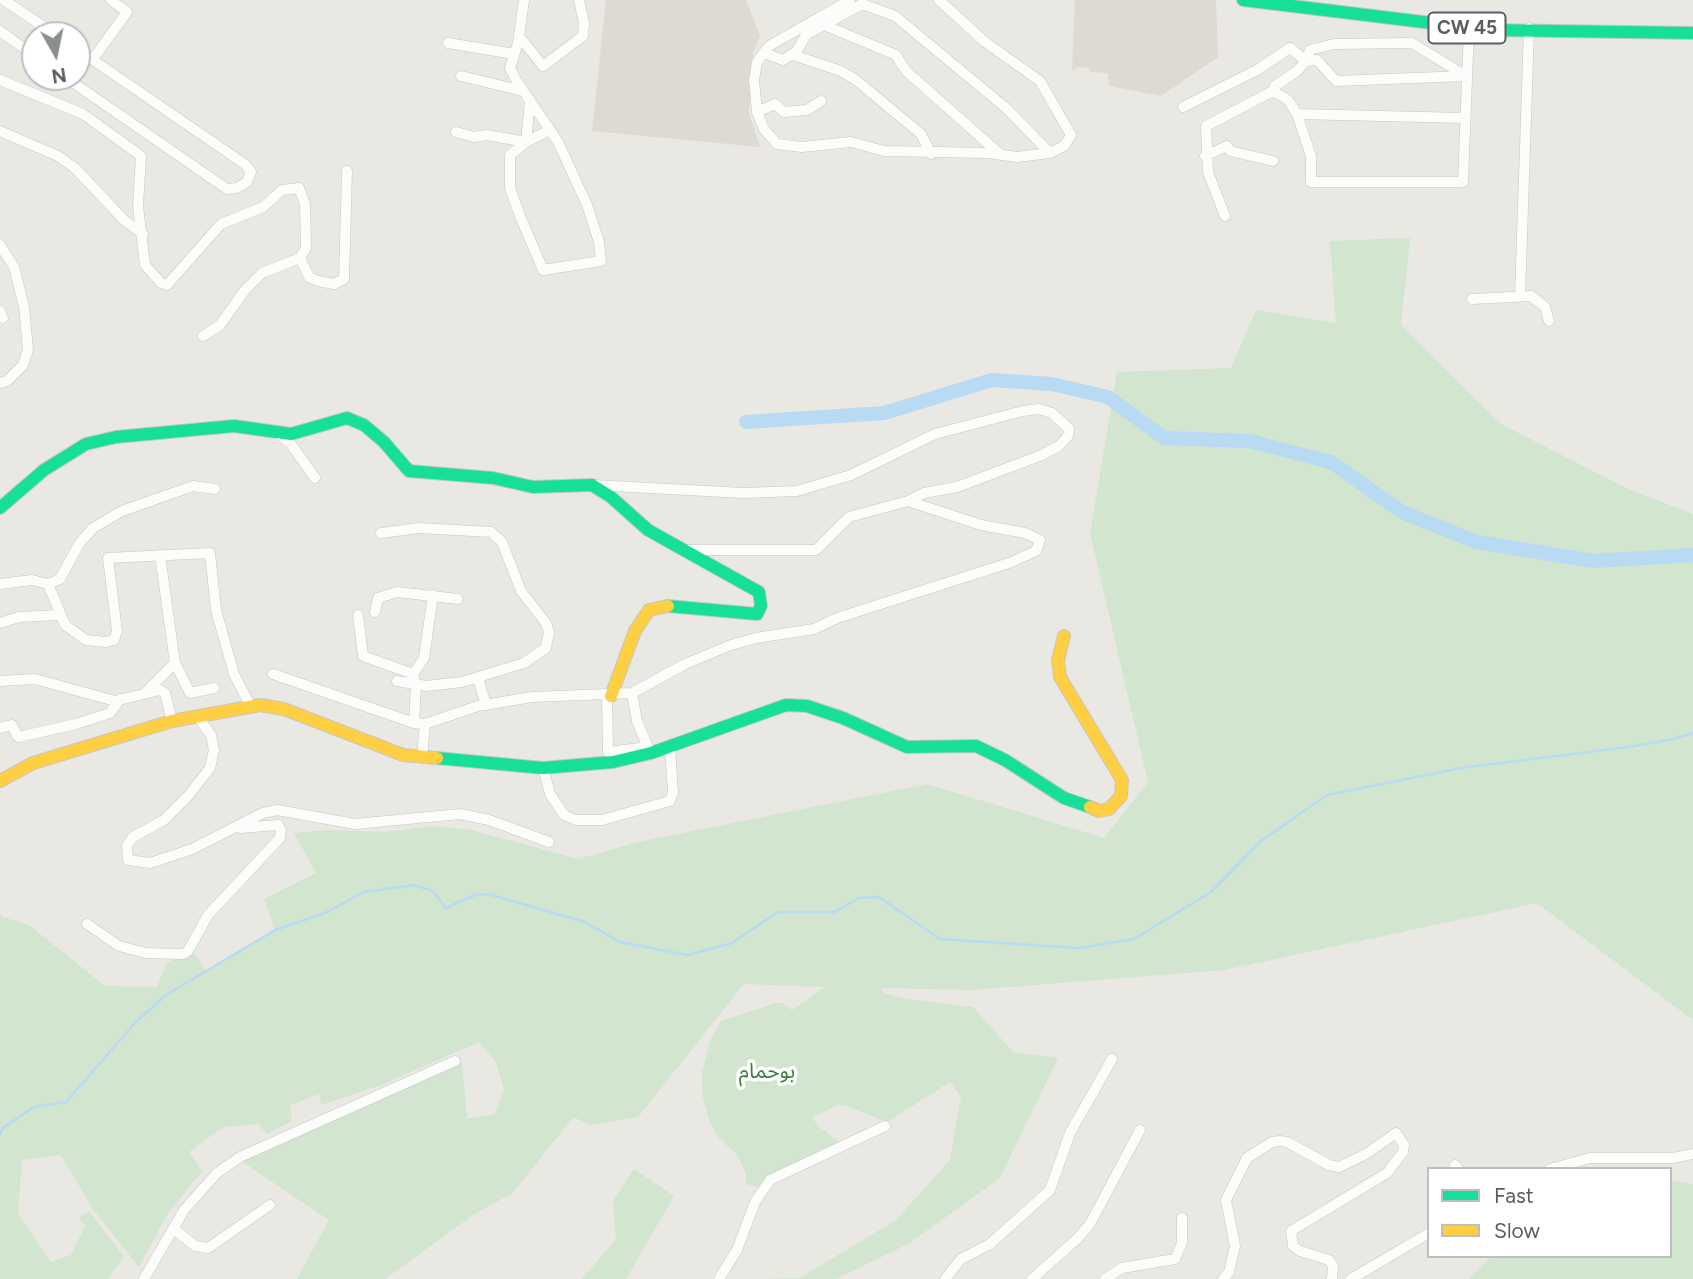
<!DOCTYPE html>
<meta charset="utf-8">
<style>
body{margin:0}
#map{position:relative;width:1693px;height:1279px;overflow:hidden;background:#e9e8e3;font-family:Figtree,sans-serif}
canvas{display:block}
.legend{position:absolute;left:1427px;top:1167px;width:245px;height:91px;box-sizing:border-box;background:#fff;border:2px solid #bdbec0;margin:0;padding:9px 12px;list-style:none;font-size:21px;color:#595d61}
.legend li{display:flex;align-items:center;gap:14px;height:35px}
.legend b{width:35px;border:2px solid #bdbec0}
.north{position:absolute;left:21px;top:21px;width:70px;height:70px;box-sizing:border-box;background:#fff;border:2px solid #bdbec0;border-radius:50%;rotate:171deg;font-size:19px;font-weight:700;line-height:28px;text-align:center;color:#595d61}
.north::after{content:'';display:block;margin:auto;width:24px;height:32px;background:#8b8e8e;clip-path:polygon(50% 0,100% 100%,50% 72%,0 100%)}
</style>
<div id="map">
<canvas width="1693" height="1279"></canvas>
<ul class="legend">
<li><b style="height:9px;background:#16e098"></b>Fast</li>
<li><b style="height:9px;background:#ffcf43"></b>Slow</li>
</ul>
<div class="north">N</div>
</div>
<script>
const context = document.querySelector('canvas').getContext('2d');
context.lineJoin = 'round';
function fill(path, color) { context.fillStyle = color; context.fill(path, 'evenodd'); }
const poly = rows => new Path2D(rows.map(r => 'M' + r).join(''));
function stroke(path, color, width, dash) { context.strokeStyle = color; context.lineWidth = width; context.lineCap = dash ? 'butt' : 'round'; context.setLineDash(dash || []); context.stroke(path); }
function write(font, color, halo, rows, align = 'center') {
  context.font = font + ' Figtree,"Noto Sans Arabic",sans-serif'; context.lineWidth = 7; context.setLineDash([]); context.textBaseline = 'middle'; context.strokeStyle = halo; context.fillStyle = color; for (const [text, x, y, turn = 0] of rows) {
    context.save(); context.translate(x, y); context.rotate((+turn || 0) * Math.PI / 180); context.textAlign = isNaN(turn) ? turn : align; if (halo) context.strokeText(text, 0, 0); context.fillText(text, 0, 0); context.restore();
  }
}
const education = poly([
 [606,0,746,0,760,36,753,52,749,113,760,147,592,131],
 [1075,0,1216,0,1218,57,1161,96,1109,86,1108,73,1090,72,1089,68,1078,67,1072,71]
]);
const green = poly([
 [1410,238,1401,325,1501,424,1626,488,1693,514,1693,1020,1537,903,1224,970,972,990,881,988,884,993,906,999,973,1007,1013,1052,1058,1058,1000,1178,908,1244,836,1279,761,1279,800,1278,896,1220,950,1160,961,1097,950,1082,887,1122,845,1105,838,1105,812,1117,818,1126,841,1143,776,1174,758,1187,746,1184,746,1173,737,1155,718,1137,709,1119,702,1093,702,1073,710,1041,721,1021,776,1003,783,1003,792,1010,825,987,744,984,638,1117,591,1125,573,1117,513,1193,476,1213,385,1279,297,1279,329,1220,241,1161,462,1062,467,1119,495,1114,504,1090,496,1062,479,1042,381,1085,321,1105,319,1094,290,1105,292,1121,267,1134,258,1124,223,1127,189,1152,202,1171,168,1213,139,1267,93,1209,61,1155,22,1160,18,1214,51,1262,71,1255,85,1226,79,1218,89,1211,124,1257,107,1279,0,1279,0,913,3,917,29,925,105,986,157,987,167,962,194,953,206,971,275,930,264,899,316,873,294,833,327,830,386,832,434,826,471,830,578,859,638,842,927,784,1104,838,1148,782,1090,533,1117,372,1231,368,1256,310,1336,323,1330,241],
 [634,1169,674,1196,626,1279,582,1279,616,1239,613,1201],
 [1670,1180,1693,1184,1693,1279,1469,1279,1492,1256,1670,1256]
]);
const stream = poly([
 [0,1134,3,1128,34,1107,66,1102,135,1023,166,995,275,930,325,913,364,892,414,885,433,891,446,908,477,894,492,895,585,922,620,942,687,955,732,943,778,912,835,912,859,898,879,897,940,939,1078,948,1134,939,1211,892,1262,840,1327,795,1461,768,1628,747,1674,739,1693,733]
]);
const river = poly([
 [746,422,884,413,992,380,1052,384,1108,397,1164,438,1249,441,1331,462,1402,512,1476,542,1594,561,1693,555]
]);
const street = poly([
 [4,0,56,35],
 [524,0,518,43,510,68,516,80,550,130,558,142,587,205,599,242,601,261,543,270,520,216,510,188,510,155,526,142,550,130],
 [850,0,769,46,757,62,754,80,757,112,764,129,777,144,802,147,851,142,884,151,988,153,1017,157,1050,153,1064,146,1071,135,1040,81,985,42,939,0],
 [824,25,896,55,906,71,1001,155],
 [0,31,35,56],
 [519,36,543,66,583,36,584,23,579,0],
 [448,43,514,54],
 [764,53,783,60,797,51,806,35,824,25,862,4,876,9,895,16,1006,108,1050,153],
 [793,55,841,71,856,80,921,134,931,154],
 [93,59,127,12,111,0],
 [461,76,523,91],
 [65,77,227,189,237,188,247,182,251,172,246,165,77,49],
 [0,80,83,114,141,156,138,206,145,265,161,283,167,285,221,224,263,207,282,190,299,188,305,204,306,248,300,258,262,273,245,290,220,325,203,336],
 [1273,91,1275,86,1297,71,1306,61,1317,60,1336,81,1465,76],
 [1183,107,1257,70,1290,48,1306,61,1310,50,1334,44,1412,43,1466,76],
 [757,112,775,104,784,112,807,110,821,101],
 [1297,114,1465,118],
 [0,131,58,156,75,168,124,220,143,234],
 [456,132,474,137,487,135,526,142,530,100],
 [1205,156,1227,146,1230,151,1273,161],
 [1225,216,1208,172,1206,126,1273,91,1288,100,1297,114,1311,156,1311,182,1463,182,1469,28],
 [0,245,14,267,24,307,28,350,23,365,7,381,0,383],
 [300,258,309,277,318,281,334,284,344,279,347,171],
 [1520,296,1529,28],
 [1472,299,1531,296,1545,307,1549,321],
 [0,311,3,318],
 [275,431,291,444,315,478],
 [593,485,744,493,797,491,851,475,935,434,1023,411,1039,409,1052,413,1069,429,1068,436,1059,446,1042,455,957,487,924,493,908,501],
 [381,533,419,528,491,532,502,542,521,591,546,623,549,632,546,648,524,663,462,682,426,686,397,681],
 [0,584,32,580,48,584,65,625,86,640,106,642,114,640,117,631,108,558,210,553,216,610,234,674,251,707],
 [48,584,60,579,79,544,93,528,122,511,193,486,215,489],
 [375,612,378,598,397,592,458,599],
 [358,615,363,656,413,674],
 [0,623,19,617,58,615],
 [175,663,190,693,214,688],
 [273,674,414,723,425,724,478,706,532,697,632,693,685,664,731,645,756,638,814,629,837,618,1009,563,1036,551,1040,540,1025,533,981,525,908,501,849,517,816,550,684,550],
 [478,678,486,705],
 [0,681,35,679,115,701,160,690,165,693,172,721],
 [147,691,175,663,160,555],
 [632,693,637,721,649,750],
 [607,696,608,752,648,747],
 [197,716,211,735,214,750,210,768,188,796,164,820,133,837,127,845,128,860,150,863,192,849,263,813,277,810,355,824,460,814,489,820,549,842],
 [414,723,416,686,413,674,424,658,433,595],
 [0,728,12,725,18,737,76,724,110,713,120,699],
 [422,757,425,724],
 [543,768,550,794,564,815,576,820,602,820,670,801,673,792,670,747],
 [87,924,119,946,146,953,183,954,188,951,208,915,280,838,281,830,278,825,240,828],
 [1455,1165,1458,1169],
 [1550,1169,1590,1158,1673,1158,1693,1154],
 [174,1229,195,1246,208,1248,270,1205],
 [144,1279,184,1210,217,1173,240,1157,455,1061],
 [719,1279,737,1250,755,1202,770,1180,885,1126],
 [945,1279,961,1259,990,1244,1050,1190,1070,1133,1112,1059],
 [1032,1279,1077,1239,1090,1224,1140,1130],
 [1105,1279,1122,1268,1175,1259,1182,1243,1182,1218],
 [1223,1279,1229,1272,1235,1246,1226,1200,1247,1158,1272,1142,1280,1141,1287,1142,1329,1165,1339,1167,1366,1154,1396,1133,1404,1145,1403,1152,1387,1173,1291,1231,1293,1246,1300,1251,1329,1260,1333,1266,1332,1279],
 [1351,1279,1429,1233]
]);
const fast = poly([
 [1243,0,1489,30,1693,33],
 [0,508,44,470,86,444,116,437,234,426,291,434,347,418,364,425,384,442,409,471,493,478,533,487,592,485,611,497,648,530,759,592,761,606,757,614,668,606],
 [437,758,543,768,613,762,651,753,786,705,807,706,843,718,907,747,976,746,1005,760,1064,798,1090,807]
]);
const slow = poly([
 [1064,636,1058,660,1060,677,1122,780,1121,796,1109,809,1099,811,1090,807],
 [611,696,635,631,649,610,668,606],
 [0,781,33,763,172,721,260,705,284,709,403,755,437,758]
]);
const shields = [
 [1467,28,77]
];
const shieldNames = [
 ["CW 45",1467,28]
];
const parkNames = [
 ["بوحمام",767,1072]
];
fill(education, '#dcdad3');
fill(green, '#d1e5cf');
stroke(stream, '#b8daf3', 2.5);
stroke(river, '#b8daf3', 14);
stroke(street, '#c6c7c6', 11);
stroke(fast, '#c6c7c6', 14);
stroke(slow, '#c6c7c6', 14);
stroke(street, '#fcfcfb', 10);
stroke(fast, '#16e098', 12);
stroke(slow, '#ffcf43', 12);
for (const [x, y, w] of shields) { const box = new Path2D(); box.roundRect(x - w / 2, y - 15.5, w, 31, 5); context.fillStyle = '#fff'; context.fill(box); stroke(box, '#595d61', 2); }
write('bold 19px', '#595d61', null, shieldNames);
write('21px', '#39803c', '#fff', parkNames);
</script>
